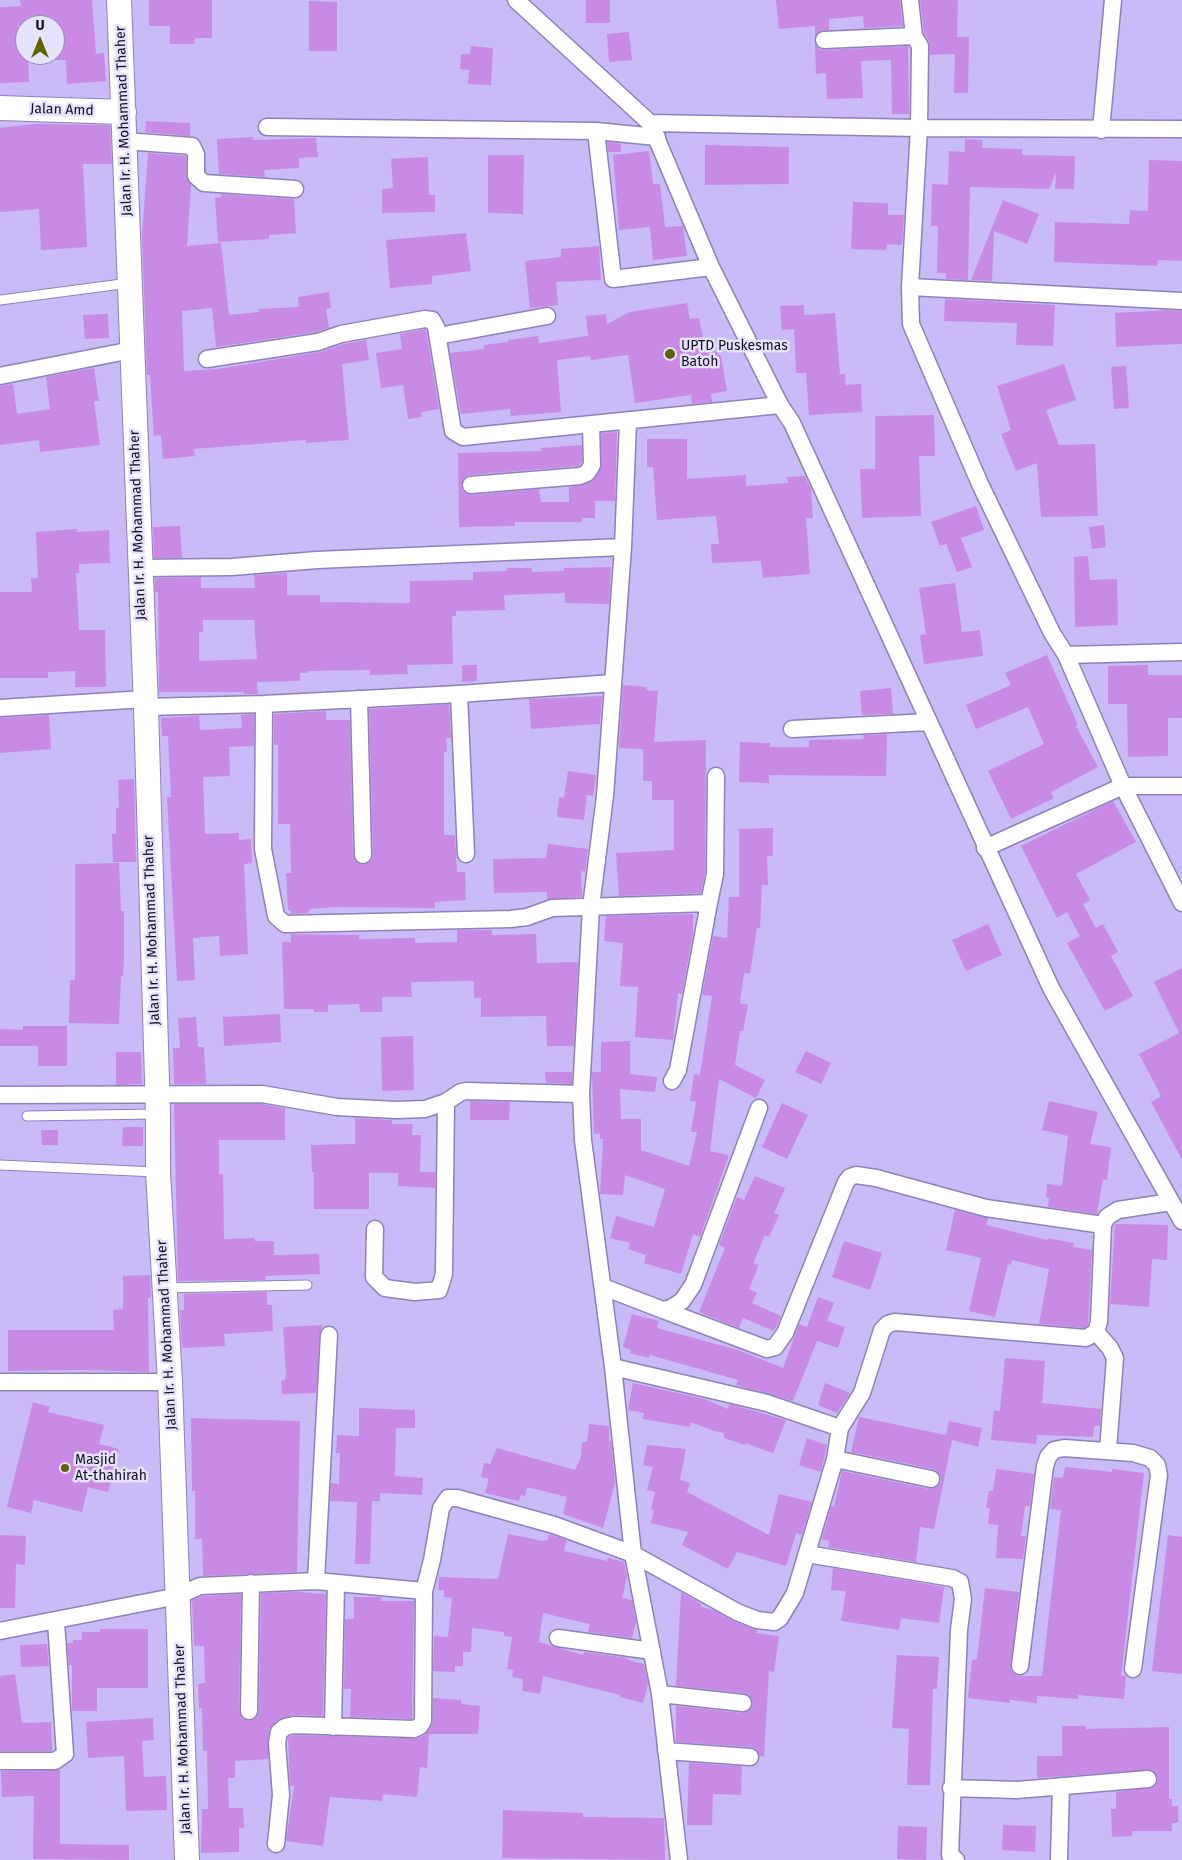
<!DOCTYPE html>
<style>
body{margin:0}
#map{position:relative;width:1182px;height:1860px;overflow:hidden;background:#c9bbf7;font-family:"Fira Sans",sans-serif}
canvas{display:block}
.north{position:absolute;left:15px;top:15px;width:50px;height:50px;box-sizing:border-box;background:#e7e2fb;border:1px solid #938da5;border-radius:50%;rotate:0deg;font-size:14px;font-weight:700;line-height:20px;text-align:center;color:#140e23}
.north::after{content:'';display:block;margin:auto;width:18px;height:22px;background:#5c6300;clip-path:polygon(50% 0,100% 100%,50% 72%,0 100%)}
</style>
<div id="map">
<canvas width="1182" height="1860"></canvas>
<div class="north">U</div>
</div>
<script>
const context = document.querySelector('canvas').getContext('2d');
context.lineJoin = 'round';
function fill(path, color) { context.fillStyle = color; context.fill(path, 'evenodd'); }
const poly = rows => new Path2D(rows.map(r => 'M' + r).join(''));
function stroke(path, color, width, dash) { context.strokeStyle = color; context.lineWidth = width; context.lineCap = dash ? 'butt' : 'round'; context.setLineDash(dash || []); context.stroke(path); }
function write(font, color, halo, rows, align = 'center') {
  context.font = font + ' "Fira Sans",sans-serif'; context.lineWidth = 5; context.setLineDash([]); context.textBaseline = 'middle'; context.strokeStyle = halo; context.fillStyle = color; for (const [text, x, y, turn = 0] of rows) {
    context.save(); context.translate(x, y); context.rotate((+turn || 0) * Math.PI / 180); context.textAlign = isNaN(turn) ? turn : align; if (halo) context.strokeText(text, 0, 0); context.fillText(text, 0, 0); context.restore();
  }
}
const building = poly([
 [20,0,92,0,96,54,104,53,106,81,67,84,66,60,55,60,55,25,18,25,20,55,28,55,29,82,0,83,0,7,21,6],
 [149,0,212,0,212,38,195,38,194,44,170,44,170,26,149,26],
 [586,0,610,0,610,23,586,23],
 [776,0,900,0,903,26,864,28,863,16,829,19,829,30,819,31,815,37,815,26,779,29],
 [920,0,958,0,957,37,969,37,968,93,954,93,955,54,930,55,929,41,924,33],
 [309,1,337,2,337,51,309,51],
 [629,32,632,60,609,62,607,34],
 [815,44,819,49,824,50,908,46,909,114,892,114,891,60,861,61,863,98,827,99,826,73,816,74],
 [471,46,493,48,491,85,468,84,469,70,460,69,461,54,470,54],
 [146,121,190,123,190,136,145,132],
 [35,124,110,125,112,164,83,164,87,247,41,250,39,209,0,212,0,128],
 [253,137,253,140,316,138,318,157,299,158,299,168,264,170,265,177,219,174,217,139],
 [965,139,982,140,982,148,1022,149,1022,155,1075,156,1074,189,1055,189,1056,173,1049,189,970,187,968,280,946,279,946,273,937,273,938,226,931,226,932,184,948,185,949,151,965,152],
 [607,142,621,144,621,152,608,152],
 [705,145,789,147,789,184,705,185],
 [649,151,653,184,660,184,665,227,683,226,687,256,653,260,650,227,619,230,613,155],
 [148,153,186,156,186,176,191,185,187,246,221,243,229,315,259,312,259,309,299,307,298,297,329,292,331,308,326,309,329,328,316,332,216,347,212,308,182,311,184,371,218,369,320,352,344,344,366,340,369,360,342,364,349,440,306,443,306,440,194,449,195,456,163,459,161,435,154,436,150,375,147,375,142,237],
 [488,155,524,155,523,214,488,213],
 [428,157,429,195,435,195,435,212,382,213,382,189,393,188,391,159],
 [1149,160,1182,161,1182,261,1158,260,1157,266,1054,262,1055,222,1129,224,1130,210,1148,211],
 [221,194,294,199,296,233,269,235,269,239,218,242,215,198,221,197],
 [1003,200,1039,214,1027,244,994,231,992,281,971,280],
 [853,202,888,203,888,215,904,215,902,245,887,244,886,250,851,249],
 [466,233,471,271,432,276,432,284,390,288,386,240],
 [599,246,601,280,556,282,558,305,530,308,525,261,561,257,561,249],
 [945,299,1055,305,1053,346,1016,345,1017,323,944,321],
 [687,303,690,319,699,318,704,343,721,356,727,391,711,394,712,402,692,404,691,395,635,403,628,355,591,360,590,356,557,360,561,412,511,416,510,409,461,414,450,353,484,349,484,345,508,342,508,340,538,336,539,343,588,336,586,316,606,314,607,324,630,312],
 [804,305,804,315,835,313,840,374,845,374,846,385,861,384,862,412,809,415,806,373,796,373,794,329,782,330,780,306],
 [1169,310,1182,311,1182,344,1116,347,1115,313],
 [108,314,109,338,85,339,83,315],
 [426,329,439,409,421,412,422,417,408,419,403,385,381,388,376,353,402,349,400,334],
 [1064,364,1076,400,1046,410,1059,445,1095,444,1098,516,1041,517,1037,463,1016,471,1001,434,1011,430,997,386],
 [1126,366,1129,408,1114,409,1111,367],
 [94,368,99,401,94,401,100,445,40,452,39,440,0,445,0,386,13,384,17,414,50,409,46,377],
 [934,415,935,456,919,456,921,516,862,518,860,469,875,469,875,416],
 [617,432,615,501,595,501,595,518,582,518,582,522,515,522,515,526,459,527,458,453,541,451,541,448,582,445,582,462,578,466,470,475,465,477,461,485,463,491,471,495,539,489,541,502,569,502,569,487,591,482,600,470,601,433],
 [647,439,687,439,687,479,746,475,746,486,788,483,787,477,805,476,811,489,813,518,806,518,810,574,763,578,761,561,712,563,711,544,719,544,716,516,657,520,653,467,647,467],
 [976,506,984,530,961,538,972,567,957,572,946,544,940,546,931,522],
 [1104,525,1106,547,1092,549,1089,527],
 [180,526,182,558,154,558,153,527],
 [77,529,77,532,109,530,110,563,79,564,79,573,76,573,79,630,105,630,106,687,75,687,75,671,48,672,48,678,0,678,0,592,32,592,31,578,38,578,36,532],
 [1088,556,1090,580,1117,579,1118,625,1075,627,1074,557],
 [611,567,609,604,565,603,565,593,504,595,505,610,456,611,456,616,452,616,453,664,407,665,408,674,370,675,370,670,307,671,307,673,300,673,300,681,257,682,258,694,244,694,244,692,159,692,158,592,155,592,155,578,201,577,201,588,255,588,254,575,287,573,287,595,320,595,320,602,410,603,410,581,473,580,473,572,507,571,507,568,532,568,532,572,564,571,564,568],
 [203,620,254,620,257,659,199,661,199,632,203,632],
 [955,583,962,632,980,630,983,656,924,664,920,635,926,634,919,588],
 [1047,655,1078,725,1076,726,1098,767,1051,792,1054,798,1011,819,988,771,1044,744,1028,707,976,729,966,705,1011,685,1005,673],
 [462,665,477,665,477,681,462,682],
 [1148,665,1148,675,1182,675,1182,718,1168,718,1168,756,1128,757,1127,704,1108,704,1108,666],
 [623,685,647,687,646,690,658,691,654,742,706,740,705,873,701,893,619,896,616,853,674,850,674,800,652,800,652,781,643,781,643,749,619,748],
 [891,688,893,714,862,715,860,691],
 [602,696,600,724,531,729,529,699],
 [449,704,451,738,446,738,447,752,444,752,444,835,455,835,457,872,465,872,466,900,435,902,435,908,335,907,309,909,309,913,291,914,291,910,288,910,286,873,291,873,290,824,278,824,278,745,274,745,274,714,326,711,326,720,350,720,353,855,358,864,364,865,372,860,373,855,369,709],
 [254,714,254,746,229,747,230,776,203,777,205,834,239,833,239,840,251,839,252,863,244,864,248,954,220,956,219,936,193,938,195,980,177,981,167,797,171,797,168,736,162,736,161,718,199,716,200,730,242,728,241,715],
 [49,715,51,749,0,753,0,718],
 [887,734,886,776,769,775,769,783,739,782,740,742,770,743,770,747,809,747,809,740,864,739,863,735],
 [568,771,596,775,593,796,587,795,584,820,557,817,559,797,564,798],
 [134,779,136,862,113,862,112,834,116,834,116,808,119,808,118,780],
 [1113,801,1136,842,1076,874,1090,900,1083,904,1096,928,1103,924,1118,952,1111,956,1133,996,1105,1011,1067,943,1080,936,1067,912,1057,918,1021,846],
 [773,828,773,856,767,856,768,885,762,885,760,928,757,928,750,974,744,973,740,1003,748,1005,743,1031,740,1031,735,1065,765,1080,756,1098,719,1079,710,1151,729,1155,700,1237,693,1234,681,1274,644,1263,646,1255,628,1249,630,1243,610,1238,616,1216,654,1227,665,1189,625,1175,623,1195,600,1194,603,1139,600,1139,600,1134,594,1134,592,1072,601,1072,601,1042,630,1041,630,1074,657,1077,655,1092,620,1089,621,1119,641,1119,641,1150,689,1166,697,1132,691,1132,696,1102,690,1101,694,1074,700,1075,712,996,702,995,713,936,727,938,729,897,739,897,739,829],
 [548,844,588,849,585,872,581,871,582,897,547,899,547,892,494,893,493,859,546,858],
 [119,863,121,911,124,911,124,956,123,976,121,976,119,1024,69,1023,70,980,75,980,75,864],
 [693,914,693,933,682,994,678,993,673,1040,635,1037,638,987,620,986,623,943,604,941,606,916],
 [988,924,1002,955,966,971,952,940],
 [457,930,492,930,492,935,536,934,537,963,578,962,574,1046,547,1046,546,1016,481,1017,481,998,474,998,474,981,411,982,412,997,382,997,382,1012,360,1012,359,1004,328,1005,328,1012,314,1012,314,1009,284,1009,282,942,291,942,291,934,359,935,359,939,415,938,415,943,457,942],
 [1182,968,1182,1160,1151,1102,1161,1096,1139,1054,1179,1033,1154,982],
 [280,1014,281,1042,224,1046,223,1017],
 [196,1017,198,1047,204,1047,206,1084,174,1084,173,1048,180,1048,178,1018],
 [23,1026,67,1026,67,1066,38,1066,38,1046,0,1046,0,1029,23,1030],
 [413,1036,414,1090,382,1091,381,1037],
 [806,1051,831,1063,821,1084,795,1072],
 [116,1052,141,1052,142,1084,116,1085],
 [545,1072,572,1072,572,1084,546,1083],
 [470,1101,510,1102,509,1120,470,1120],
 [1049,1101,1098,1112,1090,1144,1111,1147,1107,1180,1103,1179,1097,1214,1048,1207,1049,1198,1046,1197,1047,1184,1062,1186,1068,1136,1042,1130],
 [782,1103,808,1115,787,1159,762,1147],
 [174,1104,261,1104,285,1108,285,1140,219,1140,219,1174,223,1174,224,1239,255,1238,255,1241,274,1241,274,1255,319,1254,320,1274,266,1276,266,1280,178,1281],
 [355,1118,392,1120,392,1124,413,1124,412,1135,421,1135,420,1172,435,1172,435,1188,398,1186,398,1173,369,1173,369,1209,314,1209,314,1172,312,1172,311,1145,355,1144],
 [123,1127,143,1127,143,1146,122,1146],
 [41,1130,58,1130,58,1145,42,1145],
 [755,1176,785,1188,774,1213,779,1215,769,1237,765,1235,753,1263,759,1265,749,1289,757,1293,752,1303,781,1316,774,1331,743,1318,739,1328,699,1312,725,1248,719,1245,737,1197,744,1200],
 [955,1210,988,1218,986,1225,1047,1240,1048,1238,1074,1243,1073,1247,1092,1250,1088,1325,1084,1328,1039,1324,1049,1269,1012,1260,1011,1265,1008,1264,995,1317,969,1311,981,1258,946,1250],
 [1115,1224,1168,1225,1167,1260,1152,1259,1149,1307,1110,1304],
 [844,1241,882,1253,870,1290,832,1277],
 [150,1275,151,1298,148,1298,149,1372,84,1370,8,1371,8,1330,114,1330,113,1310,123,1309,123,1276],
 [267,1292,267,1305,272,1305,273,1331,224,1334,225,1346,182,1348,180,1310,184,1310,184,1294],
 [818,1297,834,1303,827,1321,845,1327,838,1348,817,1341,793,1401,736,1385,738,1380,650,1355,649,1358,630,1353,631,1350,623,1347,632,1314,659,1321,657,1328,738,1350,783,1368,799,1324,807,1327],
 [322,1325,316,1393,282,1394,281,1381,285,1380,286,1372,283,1327],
 [1005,1358,1045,1361,1042,1403,1101,1409,1100,1426,1094,1426,1093,1437,1037,1435,1036,1444,991,1440,994,1410,1000,1411],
 [633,1383,704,1399,728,1409,729,1404,786,1420,773,1453,745,1443,745,1445,724,1438,724,1433,711,1430,691,1422,690,1427,643,1419,644,1413,628,1410],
 [825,1383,850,1393,837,1413,818,1405],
 [33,1402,50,1407,48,1412,104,1425,99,1444,119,1449,108,1492,88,1487,82,1512,34,1500,31,1513,7,1507],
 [359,1408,415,1410,415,1428,396,1428,395,1476,423,1478,422,1495,380,1493,380,1501,372,1501,370,1564,355,1564,357,1502,330,1501,331,1483,339,1484,340,1453,336,1453,337,1435,359,1436],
 [859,1417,946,1435,949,1421,982,1428,978,1447,952,1440,934,1529,920,1527,916,1562,828,1547,829,1541,822,1539,831,1506,834,1507,842,1471,929,1489,935,1488,941,1482,940,1475,933,1469,851,1452],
 [191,1418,300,1421,297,1572,203,1576,202,1539,195,1539,195,1491,192,1491],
 [589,1424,609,1426,609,1441,611,1441,615,1483,603,1528,563,1514,567,1497,527,1487,525,1496,521,1495,519,1501,485,1493,489,1479,481,1477,484,1463,490,1464,497,1448,575,1470,581,1457,582,1442,587,1442],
 [807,1438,827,1445,821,1472,799,1465],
 [647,1445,686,1449,680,1480,690,1483,687,1492,769,1535,779,1494,812,1502,802,1535,796,1533,786,1566,737,1552,728,1569,682,1545,688,1532,651,1523,654,1510,651,1509,655,1492,647,1490,653,1467,643,1465],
 [1065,1467,1112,1472,1112,1469,1144,1473,1121,1676,1126,1676,1124,1699,1078,1695,1078,1699,1037,1696,1037,1703,1010,1700,1010,1703,968,1698,972,1660,977,1659,985,1588,1019,1592,1011,1669,1018,1676,1042,1676,1061,1510,1050,1509,1054,1477,1063,1478],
 [996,1469,1034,1474,1030,1506,1025,1506,1021,1536,1026,1536,1023,1559,996,1558,998,1525,988,1524,990,1508,986,1508,989,1491,993,1491],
 [508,1534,543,1541,548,1540,549,1534,567,1540,564,1551,607,1561,608,1558,624,1562,627,1577,622,1598,632,1600,636,1622,632,1638,588,1632,590,1624,543,1613,539,1642,583,1655,584,1652,628,1658,628,1660,644,1664,648,1683,643,1703,620,1697,620,1695,543,1676,540,1694,522,1691,523,1679,512,1677,513,1670,507,1669,512,1637,504,1636,504,1632,472,1628,471,1652,463,1652,463,1666,455,1666,455,1672,433,1671,434,1636,448,1637,452,1598,444,1597,444,1590,438,1590,439,1577,498,1579],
 [0,1535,26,1536,25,1565,16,1564,15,1608,0,1608],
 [1168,1535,1182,1537,1182,1674,1152,1671],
 [833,1568,944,1587,939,1623,901,1618,899,1630,841,1621,846,1591,831,1590],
 [298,1592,326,1594,323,1716,294,1715,279,1719,269,1730,268,1759,235,1761,235,1778,228,1778,229,1808,243,1808,244,1828,239,1828,239,1852,201,1853,202,1809,208,1809,207,1751,203,1751,202,1708,199,1708,198,1684,205,1683,204,1646,194,1646,192,1601,202,1596,241,1594,239,1711,243,1719,249,1721,257,1717,259,1711,261,1593],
 [681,1592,701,1604,701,1607,713,1610,733,1621,757,1630,756,1633,779,1636,774,1672,769,1671,764,1757,760,1756,756,1749,751,1747,676,1742,676,1706,742,1713,751,1709,753,1704,749,1695,744,1693,676,1686],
 [354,1597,381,1597,381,1601,414,1601,412,1719,350,1717,351,1689,344,1689,345,1619,354,1619],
 [100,1629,148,1629,148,1688,97,1688,97,1711,72,1711,72,1665,69,1665,67,1643,73,1643,73,1640,82,1640,82,1632,100,1632],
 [47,1644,49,1666,21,1667,20,1645],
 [897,1655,939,1657,937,1689,933,1689,930,1785,907,1785,909,1729,892,1728],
 [15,1674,22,1723,51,1722,52,1751,0,1751,0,1676],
 [433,1698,461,1700,461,1704,480,1706,478,1734,429,1734,427,1768,420,1767,417,1797,383,1794,382,1801,330,1797,323,1846,286,1841,294,1786,290,1786,288,1737,295,1735,418,1738,425,1735,432,1726],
 [153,1718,154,1740,142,1741,144,1777,166,1776,167,1810,126,1811,124,1756,88,1758,86,1722],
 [1062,1726,1086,1726,1086,1729,1169,1727,1169,1799,1172,1799,1172,1806,1178,1806,1178,1823,1172,1823,1172,1831,1132,1831,1132,1836,1112,1837,1111,1809,1116,1809,1116,1792,1153,1787,1158,1778,1152,1770,1037,1778,1037,1756,1062,1756],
 [689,1763,742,1766,741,1795,713,1794,712,1825,687,1825],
 [60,1770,60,1844,129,1845,129,1860,33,1859,34,1796,2,1797,1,1771],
 [503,1810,583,1813,583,1817,664,1818,665,1860,502,1858],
 [1003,1825,1036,1826,1035,1852,1002,1850],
 [898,1826,927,1827,926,1860,897,1859]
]);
const lane = poly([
 [0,300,129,283],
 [27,1116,156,1114],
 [0,1165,157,1172],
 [165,1288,307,1285]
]);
const street = poly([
 [516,0,650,123,711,267,780,405,792,423,1051,988,1182,1221],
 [910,0,914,36,920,46,919,128,910,287,911,324,980,484,1052,633,1066,655,1182,652],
 [824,40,914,36],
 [650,123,919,128,1182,129],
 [267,127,596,131,657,137],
 [1101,130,1113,0],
 [596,131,613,279,711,267],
 [125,141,192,146,196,154,196,176,204,183,295,189],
 [910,287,1182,301],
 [438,336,547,316],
 [207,359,318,342,341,334,425,319,432,320,436,327,453,431,463,437,780,405],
 [0,376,132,350],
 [628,422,623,547,605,796,591,907,581,1094,583,1140,613,1367,633,1554,660,1694,679,1860],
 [471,485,580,476,587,473,592,465,591,424],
 [139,568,232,567,317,560,623,547],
 [1066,655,1123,786,1182,903],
 [459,694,466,854],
 [359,699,363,855],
 [264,704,263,849,276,916,285,924,511,919,527,917,552,908,709,903,678,1070,672,1081],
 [146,707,264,704,459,694,613,683],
 [0,708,145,699],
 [792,729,929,722],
 [985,848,1123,786,1182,786],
 [709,903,715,874,716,776],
 [0,1095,262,1094,337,1107,396,1110,425,1109,446,1102,461,1092,467,1091,581,1094],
 [375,1229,374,1277,385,1288,415,1292,439,1290,444,1274,446,1102],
 [603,1287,663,1310,671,1308,682,1301,693,1285,759,1108],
 [663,1310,767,1349,775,1347,785,1333,846,1182,850,1177,856,1175,876,1178,986,1208,1103,1225],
 [1096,1332,1110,1348,1115,1358,1108,1450],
 [613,1367,767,1403,840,1428],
 [0,1382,170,1382],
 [835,1459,931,1479],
 [807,1554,952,1578,960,1582,963,1599,959,1630,950,1855,956,1860],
 [316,1581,329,1335],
 [0,1631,178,1596,200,1586,316,1581,424,1591,432,1560,441,1508,448,1498,457,1498,554,1525,633,1554,737,1612,757,1620,774,1622,780,1618,795,1593,835,1459,840,1428,862,1393,882,1330,888,1324,895,1322,1086,1338,1096,1332,1099,1322,1103,1225,1107,1217,1118,1210,1171,1202],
 [558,1638,652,1651],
 [1020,1666,1045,1466,1048,1457,1054,1450,1064,1448,1133,1453,1150,1458,1157,1465,1159,1475,1133,1669],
 [660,1694,743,1703],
 [249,1711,251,1583],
 [333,1727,336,1583],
 [666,1751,750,1757],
 [0,1761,55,1761,65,1754,56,1622],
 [951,1788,1017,1790,1148,1779],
 [276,1844,281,1795,277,1743,279,1732,285,1727,294,1725,414,1729,420,1726,423,1721,424,1591],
 [1059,1858,1061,1786]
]);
const secondary = poly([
 [119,0,146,707,158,1114,158,1172,170,1382,187,1860],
 [0,108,124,112]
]);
const markers = [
 [670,354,6,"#5c6300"],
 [65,1468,5,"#5c6300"]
];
const streetNames = [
 ["Jalan Amd",62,110,2],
 ["Jalan Ir. H. Mohammad Thaher",124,121,-92],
 ["Jalan Ir. H. Mohammad Thaher",138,525,-92],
 ["Jalan Ir. H. Mohammad Thaher",152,930,-92],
 ["Jalan Ir. H. Mohammad Thaher",167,1335,-93],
 ["Jalan Ir. H. Mohammad Thaher",183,1739,-92]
];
const poiNames = [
 ["UPTD Puskesmas",681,346],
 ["Batoh",681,362],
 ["Masjid",75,1460],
 ["At-thahirah",75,1476]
];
fill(building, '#c88ae4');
stroke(lane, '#8e81b9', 11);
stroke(street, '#8e81b9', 19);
stroke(secondary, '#8e81b9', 26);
stroke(lane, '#fff', 9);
stroke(street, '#fff', 16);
stroke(secondary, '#fff', 24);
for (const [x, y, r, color] of markers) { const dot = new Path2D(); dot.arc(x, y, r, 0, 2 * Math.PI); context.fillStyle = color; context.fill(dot); stroke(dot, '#e7e2fb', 2); }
write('14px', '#140e23', '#e7e2fb', streetNames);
write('14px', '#140e23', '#e7e2fb', poiNames, 'left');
</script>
